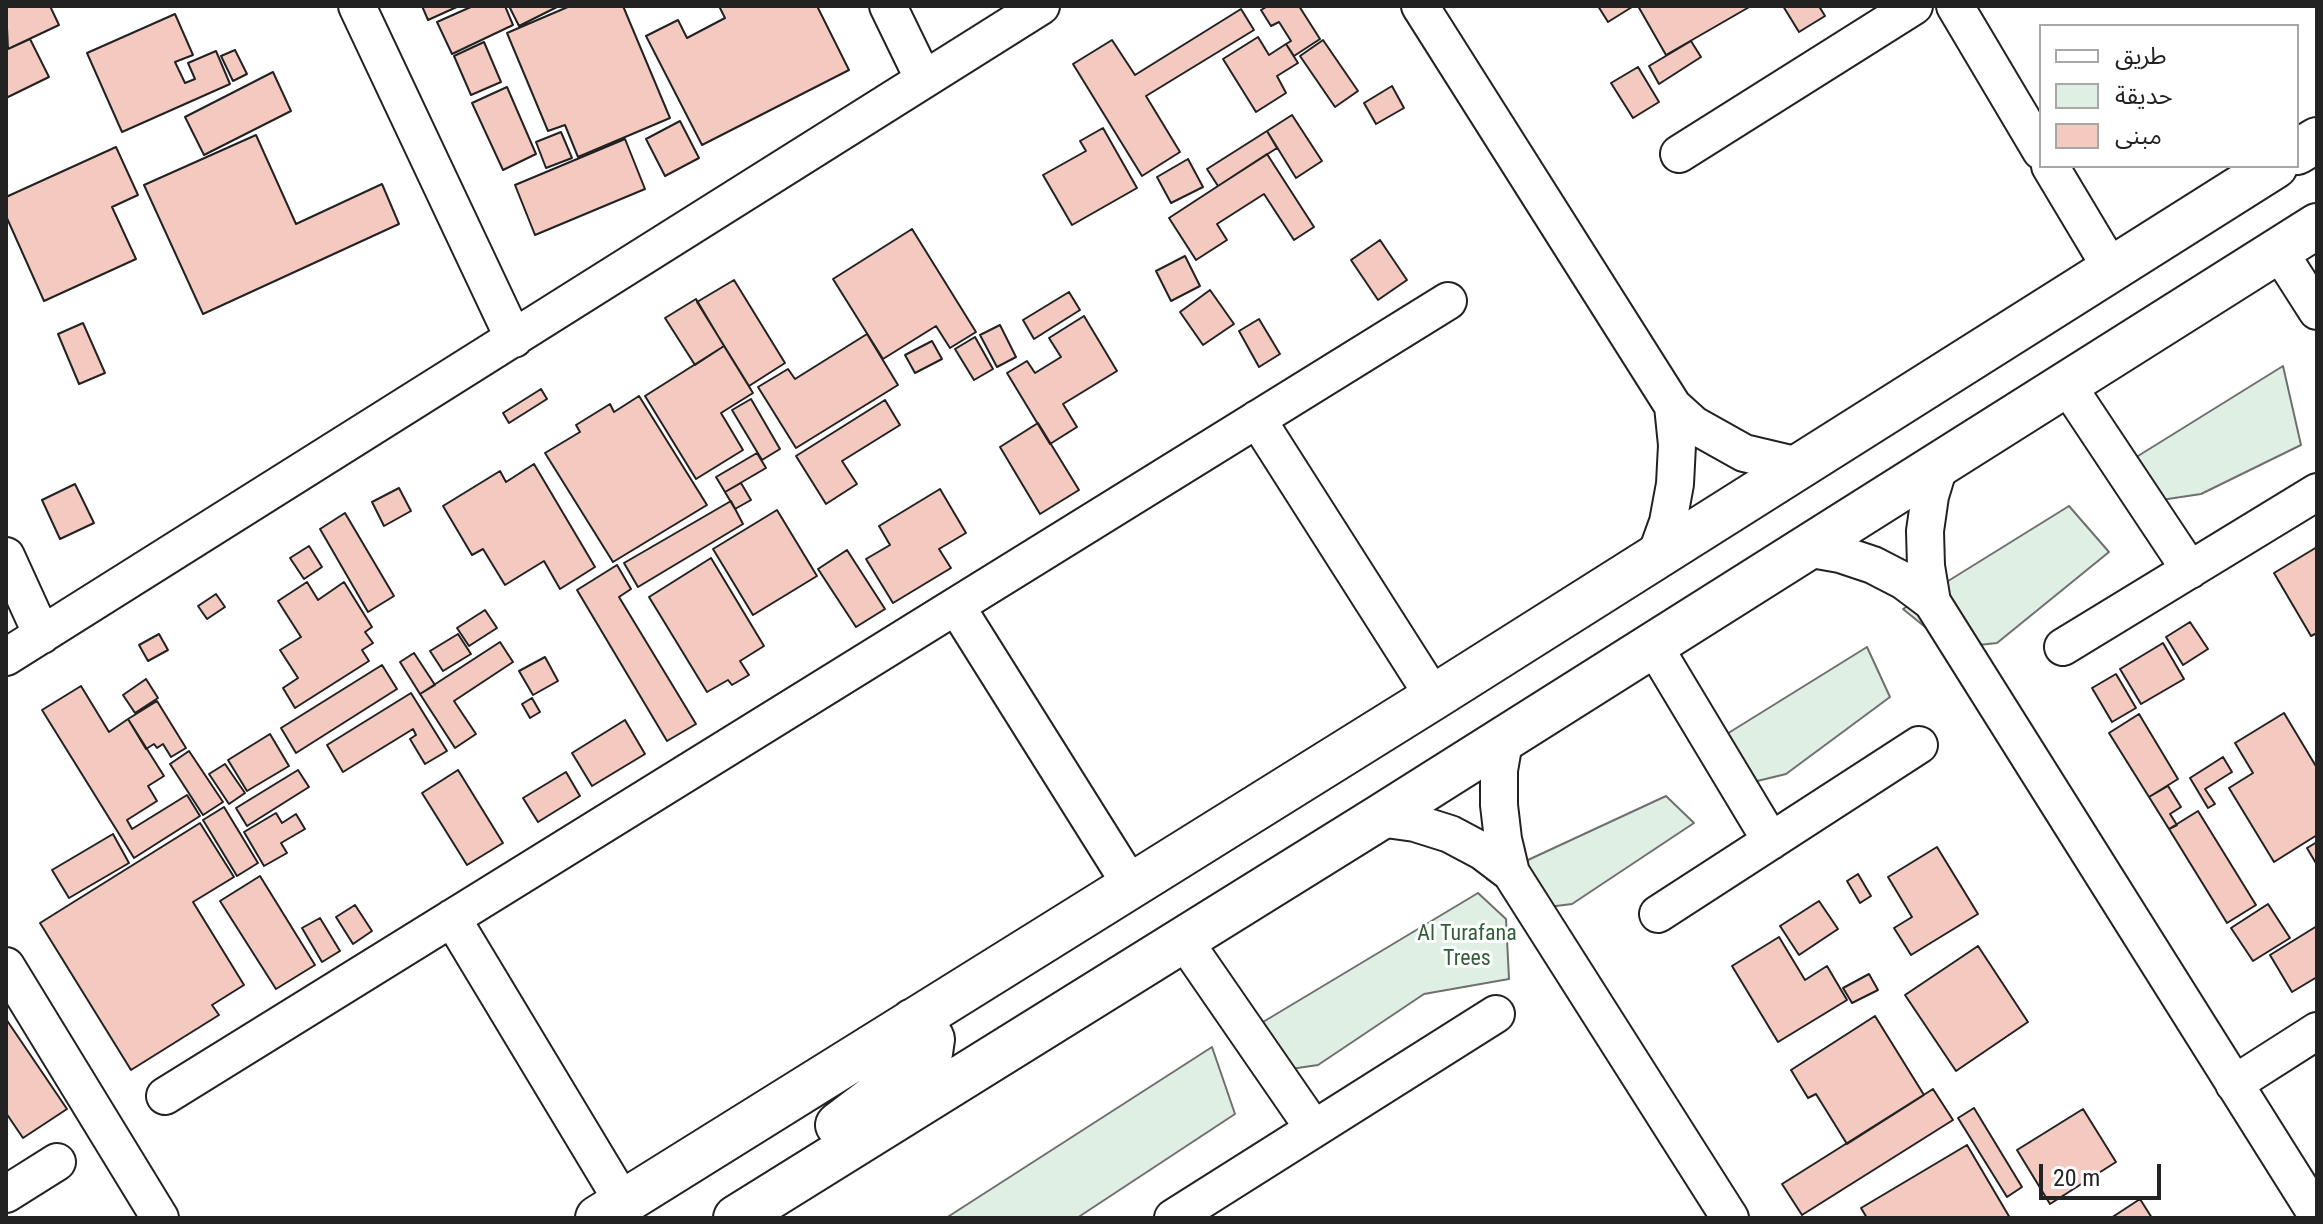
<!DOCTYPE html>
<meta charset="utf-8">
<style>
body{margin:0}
#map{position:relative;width:2323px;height:1224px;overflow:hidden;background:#fff;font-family:"Roboto Condensed","Noto Sans Arabic",sans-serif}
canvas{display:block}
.frame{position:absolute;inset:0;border:8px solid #222;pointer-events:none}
.legend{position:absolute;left:2039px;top:24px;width:260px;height:144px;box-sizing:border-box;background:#fff;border:2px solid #a7a7a7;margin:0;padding:10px 14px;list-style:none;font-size:24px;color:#222}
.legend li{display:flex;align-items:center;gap:16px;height:40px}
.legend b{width:40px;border:2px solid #a7a7a7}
.scale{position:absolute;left:2039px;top:1164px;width:122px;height:36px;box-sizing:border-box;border:4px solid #222;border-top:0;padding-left:10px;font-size:24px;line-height:28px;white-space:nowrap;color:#222;-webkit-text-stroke:6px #fff;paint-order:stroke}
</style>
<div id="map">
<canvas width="2323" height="1224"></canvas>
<div class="frame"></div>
<ul class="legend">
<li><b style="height:10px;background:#fff"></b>طريق</li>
<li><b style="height:22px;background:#e0efe3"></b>حديقة</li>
<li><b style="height:22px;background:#f3c9c0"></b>مبنى</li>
</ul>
<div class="scale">20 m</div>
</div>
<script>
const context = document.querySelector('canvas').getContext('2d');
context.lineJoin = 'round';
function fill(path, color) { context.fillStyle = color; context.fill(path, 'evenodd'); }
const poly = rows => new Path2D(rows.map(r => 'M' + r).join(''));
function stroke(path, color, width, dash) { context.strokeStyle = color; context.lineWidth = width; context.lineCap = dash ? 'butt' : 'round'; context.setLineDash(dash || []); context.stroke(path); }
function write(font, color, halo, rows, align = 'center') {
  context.font = font + ' "Roboto Condensed",sans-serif'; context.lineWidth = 6; context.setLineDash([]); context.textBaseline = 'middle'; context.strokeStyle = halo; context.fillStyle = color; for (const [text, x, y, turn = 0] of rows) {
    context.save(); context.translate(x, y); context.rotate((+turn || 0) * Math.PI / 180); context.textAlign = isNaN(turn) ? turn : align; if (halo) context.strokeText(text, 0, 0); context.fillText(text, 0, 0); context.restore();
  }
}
const green = poly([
 [2283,366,2301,445,2201,494,2161,500,2117,469,2283,366],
 [2069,506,2109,552,1997,643,1951,648,1903,609,2069,506],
 [1867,647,1890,697,1786,774,1745,784,1701,750,1867,647],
 [1666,796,1694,823,1572,904,1532,909,1487,879,1666,796],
 [1478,893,1506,919,1509,979,1424,994,1318,1065,1277,1071,1233,1040,1478,893],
 [1212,1047,1235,1114,1077,1218,946,1218,1212,1047]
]);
const building = poly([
 [6,6,50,6,59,25,8,49,6,6],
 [422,6,459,6,428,20,422,6],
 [473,6,505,6,513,25,452,54,437,22,473,6],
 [509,6,559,6,519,26,509,6],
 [570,6,623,6,670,118,578,157,565,125,548,131,507,33,570,6],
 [719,6,817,6,849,70,702,145,646,36,678,20,687,38,725,18,719,6],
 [1268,6,1299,6,1320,39,1294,56,1286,44,1291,41,1279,22,1271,26,1261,10,1268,6],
 [1598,6,1632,6,1632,7,1608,22,1598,6],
 [1638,6,1751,6,1666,55,1638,6],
 [1783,6,1819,6,1825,16,1799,32,1783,6],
 [1241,9,1254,30,1146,96,1180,152,1142,176,1073,64,1112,40,1135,75,1241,9],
 [175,14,193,55,175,62,185,83,195,79,188,63,216,51,230,84,122,132,87,53,175,14],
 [1258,37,1269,55,1286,44,1298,63,1277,76,1286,93,1256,112,1223,59,1258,37],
 [30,39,49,77,6,98,6,45,8,49,30,39],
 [1323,40,1358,91,1335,107,1300,56,1323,40],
 [1691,41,1701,57,1659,84,1649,66,1691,41],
 [484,42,501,82,471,95,454,56,484,42],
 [235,50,247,74,233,81,221,56,235,50],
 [1638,67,1659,102,1633,118,1611,83,1638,67],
 [273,72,291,111,204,155,185,117,273,72],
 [1392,86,1404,108,1376,124,1364,103,1392,86],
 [507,87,536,154,503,170,472,103,507,87],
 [1292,115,1322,161,1296,178,1267,131,1292,115],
 [680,121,699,158,665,176,646,139,680,121],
 [1103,128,1137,188,1072,225,1043,175,1086,151,1080,141,1103,128],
 [1267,131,1277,148,1218,186,1207,169,1267,131],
 [561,132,572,158,546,168,536,142,561,132],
 [256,135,296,224,382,184,399,224,203,314,144,185,256,135],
 [625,139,645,189,535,235,515,185,625,139],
 [116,147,138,195,112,207,136,259,44,301,6,216,6,197,116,147],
 [1267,154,1314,227,1294,240,1264,194,1217,224,1227,240,1196,260,1169,218,1267,154],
 [1188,159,1203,187,1171,203,1157,177,1188,159],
 [912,229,976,332,950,348,936,326,883,359,833,279,912,229],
 [1380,240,1407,280,1378,300,1351,260,1380,240],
 [1185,256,1200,286,1171,301,1156,271,1185,256],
 [734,280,785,363,749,386,697,302,734,280],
 [1210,290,1234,324,1203,345,1180,312,1210,290],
 [1069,292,1080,310,1034,339,1023,320,1069,292],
 [696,299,724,346,695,365,665,318,696,299],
 [1084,316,1117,371,1063,404,1077,427,1050,444,1007,373,1027,361,1035,373,1061,357,1049,338,1084,316],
 [1259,319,1280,354,1259,367,1239,331,1259,319],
 [83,323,105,373,79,384,58,334,83,323],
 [1000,325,1016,357,997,367,980,335,1000,325],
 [867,334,898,385,796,448,758,387,788,369,795,379,867,334],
 [975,337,993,369,974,380,955,349,975,337],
 [932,341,942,359,915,373,905,355,932,341],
 [724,346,753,393,721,413,743,450,696,479,645,396,724,346],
 [541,389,547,399,509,423,503,413,541,389],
 [639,396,707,505,613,562,545,453,580,432,576,425,610,404,614,412,639,396],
 [751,399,780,449,762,460,732,410,751,399],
 [885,400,900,425,842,461,857,484,826,504,796,456,885,400],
 [1038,423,1079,490,1040,514,1000,447,1038,423],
 [757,453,766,468,725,492,716,477,757,453],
 [534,464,595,567,560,589,544,561,505,585,483,549,472,555,443,506,500,471,506,482,534,464],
 [741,483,751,500,735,509,725,492,741,483],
 [75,484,94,523,60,539,42,500,75,484],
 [399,488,411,511,384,526,372,502,399,488],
 [940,489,966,533,939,549,951,568,893,603,866,559,890,545,879,526,940,489],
 [731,501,743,524,638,587,624,563,731,501],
 [777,510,817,576,753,615,713,549,777,510],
 [345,513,394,596,368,612,320,529,345,513],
 [309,546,322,567,304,579,290,558,309,546],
 [2317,547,2317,633,2311,636,2274,573,2317,547],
 [847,550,885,609,856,627,818,569,847,550],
 [711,558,764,646,740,661,749,675,732,685,728,680,707,692,649,597,711,558],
 [617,565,631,589,619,597,696,724,667,741,577,590,617,565],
 [307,582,318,600,344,582,372,627,365,632,373,643,362,650,369,661,295,708,283,688,298,678,280,650,301,637,278,601,307,582],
 [216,594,225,607,207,619,198,606,216,594],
 [485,610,497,628,469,646,457,628,485,610],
 [2190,622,2208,649,2183,665,2166,637,2190,622],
 [159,634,168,650,148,661,139,645,159,634],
 [458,634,471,654,443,671,430,651,458,634],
 [500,642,513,662,454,701,476,734,455,748,420,694,500,642],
 [2163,643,2184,679,2141,704,2120,669,2163,643],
 [414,653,435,685,420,694,400,662,414,653],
 [545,657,558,681,533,695,519,671,545,657],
 [382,665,397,689,296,753,281,728,382,665],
 [2116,674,2136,708,2112,722,2092,688,2116,674],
 [146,679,158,698,135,713,123,695,146,679],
 [81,686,109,732,128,719,164,776,148,786,157,801,127,820,132,829,187,795,200,816,134,858,42,710,81,686],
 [411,693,447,751,425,764,410,739,416,735,413,729,343,772,327,745,411,693],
 [532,698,540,712,530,718,522,704,532,698],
 [157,701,186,748,171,757,163,744,157,748,154,744,146,749,128,719,157,701],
 [2284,713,2317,768,2317,835,2274,862,2229,788,2253,773,2235,743,2284,713],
 [2139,714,2178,779,2149,797,2109,733,2139,714],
 [625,720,645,754,592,786,572,753,625,720],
 [270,734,289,766,247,791,228,760,270,734],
 [189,751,223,802,203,815,170,764,189,751],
 [2223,757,2232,772,2205,789,2215,804,2208,808,2190,778,2223,757],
 [225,764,245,793,229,804,209,774,225,764],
 [298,770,309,787,247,826,236,808,298,770],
 [458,770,503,843,467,865,422,793,458,770],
 [566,772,580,796,538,822,523,798,566,772],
 [2168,786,2181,807,2170,814,2177,825,2169,829,2149,797,2168,786],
 [224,807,258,863,237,876,203,820,224,807],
 [2198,811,2256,905,2227,923,2169,829,2198,811],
 [276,813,282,823,296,814,305,829,281,843,287,853,264,866,244,832,276,813],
 [200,823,234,877,193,902,244,985,212,1005,219,1015,131,1070,40,923,200,823],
 [113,834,129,863,69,898,52,870,113,834],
 [2317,842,2317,865,2307,848,2317,842],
 [1937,847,1978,914,1911,955,1894,928,1912,917,1888,877,1937,847],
 [1858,874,1871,896,1860,903,1847,881,1858,874],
 [260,876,315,965,276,989,220,901,260,876],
 [1819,901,1838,929,1799,955,1780,926,1819,901],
 [2268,904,2290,938,2253,961,2231,928,2268,904],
 [355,905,372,931,353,944,336,917,355,905],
 [320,918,340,951,322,962,302,928,320,918],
 [2317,926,2317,977,2292,992,2270,955,2317,926],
 [1779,937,1805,980,1827,966,1847,1000,1778,1042,1732,966,1779,937],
 [1978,946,2028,1022,1956,1071,1905,995,1978,946],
 [1869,974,1878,990,1852,1003,1843,988,1869,974],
 [1875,1016,1924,1095,1847,1144,1816,1094,1808,1098,1791,1070,1875,1016],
 [6,1019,67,1109,23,1138,6,1113,6,1019],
 [1933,1089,1953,1120,1802,1215,1782,1184,1933,1089],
 [1974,1108,2022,1187,2007,1197,1958,1118,1974,1108],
 [2083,1109,2116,1162,2050,1204,2017,1150,2083,1109],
 [1967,1145,2010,1218,1867,1218,1861,1208,1967,1145],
 [2140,1199,2152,1218,2111,1218,2140,1199]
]);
const minor = poly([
 [357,6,514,339],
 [888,6,923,78],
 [1420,6,1673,406,1694,425,1744,453,1799,466],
 [1955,6,2041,151],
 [1679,154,1914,6],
 [2050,166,2111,268],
 [2278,250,2317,311],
 [2065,382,2190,570],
 [1257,419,1434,697],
 [1806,548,1840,554,1873,565,1904,581,1932,602,2317,1215],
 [6,556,42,635],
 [1655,558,1668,522,1675,484,1677,445,1673,406],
 [1932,602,1926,566,1925,531,1930,496,1940,463],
 [956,606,1131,885],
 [1652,643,1771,841],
 [2063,647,2317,492],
 [6,657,1041,6],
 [1505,736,1499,770,1499,805,1503,839,1511,873,1730,1218],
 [1379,818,1415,823,1450,834,1482,851,1511,873],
 [1658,914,1919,745],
 [452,918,623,1202],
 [1183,939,1314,1129],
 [6,966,160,1218],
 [2234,1084,2317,1031],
 [165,1096,1448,301],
 [6,1194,57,1162],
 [1173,1218,1496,1014]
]);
const secondary = poly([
 [2297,152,2317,140],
 [838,1125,921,1062,930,1053,932,1039,925,1027,913,1021],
 [598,1218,1434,697,2275,166],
 [736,1218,1379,818,2317,226]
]);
const parkNames = [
 ["Al Turafana",1467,934],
 ["Trees",1467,959]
];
fill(green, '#e0efe3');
stroke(green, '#6f6f6f', 2);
fill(building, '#f3c9c0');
stroke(building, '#222', 2);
stroke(minor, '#222', 40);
stroke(secondary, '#222', 48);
stroke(minor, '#fff', 36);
stroke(secondary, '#fff', 44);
write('22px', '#2f5e38', '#fff', parkNames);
</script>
